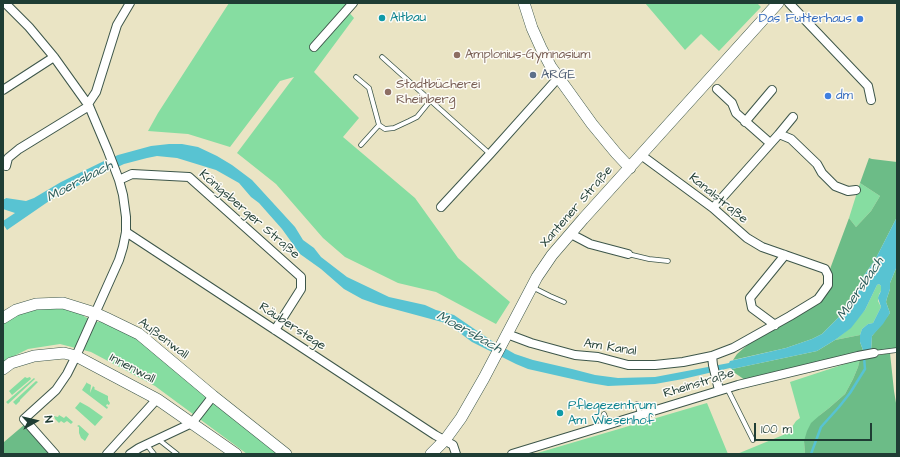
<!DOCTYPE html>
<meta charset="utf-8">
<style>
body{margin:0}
#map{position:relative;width:900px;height:457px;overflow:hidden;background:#eae4c4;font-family:"Architects Daughter",sans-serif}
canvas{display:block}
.frame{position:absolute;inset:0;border:4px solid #1f3d34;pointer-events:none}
.north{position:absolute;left:16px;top:401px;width:40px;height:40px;-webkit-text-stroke:3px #fdfcf7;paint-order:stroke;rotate:82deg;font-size:11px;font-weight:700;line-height:16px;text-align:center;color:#1f3d34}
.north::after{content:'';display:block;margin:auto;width:14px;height:18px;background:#1f3d34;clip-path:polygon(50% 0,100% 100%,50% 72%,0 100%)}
.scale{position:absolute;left:754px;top:423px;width:118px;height:18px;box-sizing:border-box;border:2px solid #1f3d34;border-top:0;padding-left:5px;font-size:12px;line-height:14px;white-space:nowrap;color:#1f3d34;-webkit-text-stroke:3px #fdfcf7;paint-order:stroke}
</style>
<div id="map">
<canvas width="900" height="457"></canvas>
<div class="frame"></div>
<div class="north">N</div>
<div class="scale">100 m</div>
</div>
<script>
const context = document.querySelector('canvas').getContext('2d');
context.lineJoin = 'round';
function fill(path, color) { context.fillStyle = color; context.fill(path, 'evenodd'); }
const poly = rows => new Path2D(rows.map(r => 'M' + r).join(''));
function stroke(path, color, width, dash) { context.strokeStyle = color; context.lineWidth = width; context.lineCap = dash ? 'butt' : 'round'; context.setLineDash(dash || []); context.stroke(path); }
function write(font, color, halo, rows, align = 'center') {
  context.font = font + ' "Architects Daughter",sans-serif'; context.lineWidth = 3; context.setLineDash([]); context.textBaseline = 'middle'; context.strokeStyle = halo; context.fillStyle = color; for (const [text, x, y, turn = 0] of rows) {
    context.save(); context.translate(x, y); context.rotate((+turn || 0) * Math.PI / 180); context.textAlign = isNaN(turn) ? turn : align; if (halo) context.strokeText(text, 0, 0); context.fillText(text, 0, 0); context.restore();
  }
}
const green = poly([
 [229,3,350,3,345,8,354,18,314,72,359,118,343,137,415,198,458,258,510,302,496,324,436,292,398,283,345,257,323,238,276,184,237,153,294,77,280,81,230,147,188,134,148,131,158,113],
 [645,3,757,3,761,7,719,51,701,34,685,50],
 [860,183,880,196,871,211,856,227,849,218],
 [879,284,881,286,881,291,879,294,878,301,881,307,873,323,868,324,862,329,860,335,835,340,845,332,865,310,877,285],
 [52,307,70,309,81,313,85,317,98,322,102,321,136,336,137,339,148,347,280,454,247,454,155,386,91,352,60,344,28,349,8,359,3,363,3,323,18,314,35,308],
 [860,359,858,367,853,379,845,394,829,408,820,415,804,441,805,454,737,454,788,433,796,421,800,418,790,382],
 [25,377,27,378,30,377,31,379,12,395,9,391],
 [34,378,35,379,8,404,6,402],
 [36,381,38,382,20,400,20,401,16,405,13,402],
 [87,382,87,383,91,385,90,393,93,386,95,388,94,389,108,396,108,400,110,403,109,405,107,404,106,406,108,407,107,409,82,390],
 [80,402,89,407,103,417,95,426,75,408],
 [707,403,728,454,534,454],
 [59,415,64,418,66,416,73,422,71,424,67,421,64,423,61,421,59,423,55,419,54,416,58,417],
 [79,425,89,434,85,441,81,438,79,433,79,427,77,426]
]);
const forest = poly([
 [869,158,872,159,897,162,897,217,875,260,862,278,848,308,822,334,812,339,786,348,733,360,737,354,752,341,820,300,831,274,830,269,849,218,856,227,871,211,880,196,860,183],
 [897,266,897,348,871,352,872,336,890,313,886,302,887,298,890,289,890,283],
 [860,335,860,342,864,353,745,380,732,371,732,369,817,351,835,340],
 [890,353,894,391,897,409,897,454,805,454,804,441,807,431,811,423,820,415,829,408,845,394,853,379,858,367,860,359],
 [24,425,49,451,46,454,3,454,3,441,4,442]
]);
const water = poly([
 [169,144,182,144,198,147,217,156,232,165,252,180,295,227,303,240,314,248,321,257,347,277,389,297,425,305,436,310,454,315,492,341,515,354,533,360,572,369,595,375,618,378,655,377,729,363,730,361,786,348,812,339,822,334,848,308,862,278,875,260,897,217,897,266,890,283,890,289,887,298,886,302,890,313,883,324,872,336,871,352,864,353,860,342,860,335,862,329,868,324,873,323,881,307,878,298,879,295,881,291,881,286,879,284,877,285,865,310,851,328,835,340,817,351,732,369,730,368,683,379,655,384,608,386,590,383,528,369,516,364,472,342,456,330,442,322,379,305,362,299,344,289,321,269,300,254,282,229,259,203,251,197,239,183,216,170,177,158,157,156,147,158,124,164,71,189,52,199,7,230,3,224,3,221,15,213,3,209,3,199,5,199,6,198,26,201,34,198,61,182,104,161,118,155,151,146]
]);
const stream = poly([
 [811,454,821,427,839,407,850,393,865,369,864,357]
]);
const lane = poly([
 [382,57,490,154],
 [356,77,369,88,379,125,361,145],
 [379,125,385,129,394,128,409,121,417,117,430,101],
 [628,254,649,259,668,261],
 [532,287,550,296,564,302],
 [874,353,897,350],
 [727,388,753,440],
 [637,404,640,414],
 [604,414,608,425],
 [158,439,177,454],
 [147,445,154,454]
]);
const street = poly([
 [5,3,29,27,54,57,89,106,108,151,119,180,123,195,126,217,126,232,123,247,119,260,76,356,67,374,56,390,24,419,55,454],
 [789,3,868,86,871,100],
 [314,47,353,3],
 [717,89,732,103,736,113,770,143],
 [3,90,54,57],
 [88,104,96,92,117,25,130,3],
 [745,122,772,90],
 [779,134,793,117],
 [6,166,8,158,19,149,89,106],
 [119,180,132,174,189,177,301,277,301,289,275,330],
 [441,207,490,154,558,78],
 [713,208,779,134,791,139,817,164,822,173,835,186,848,191,856,190],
 [126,232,435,435,453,445,456,454],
 [571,234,590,244,628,254],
 [775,325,752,308,750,298,785,255],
 [507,334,531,343,575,355,598,357,628,365,655,365,683,362,712,356,733,348,790,316,818,299,828,285,828,275,825,269,762,247,747,238,713,208,641,155],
 [712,356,713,365,719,390],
 [107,454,157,399],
 [130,454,139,448,158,439,192,423,213,396],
 [512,454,738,385,858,356,874,353]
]);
const secondary = poly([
 [524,3,532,28,541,48,551,67,592,124,616,153,630,168],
 [3,318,16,310,36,304,63,303,95,313,106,318,139,334,213,396,286,454],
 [3,369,11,363,34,356,64,353,76,356,157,399,236,454],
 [431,454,445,440,461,418,484,378,537,277,552,255,583,219,778,3]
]);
const markers = [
 [382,18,4,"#0f9aa8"],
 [860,19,4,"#3f7fe0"],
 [457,55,4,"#8d6e63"],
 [533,75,4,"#5c6f8a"],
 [388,92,4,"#8d6e63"],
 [828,96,4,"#3f7fe0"],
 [560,413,4,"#0f9aa8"]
];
const cultureNames = [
 ["Altbau",390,18],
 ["Pflegezentrum",568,406],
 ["Am Wiesenhof",568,421]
];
const shopNames = [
 ["Das Futterhaus",852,19],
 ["dm",836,96,"left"]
];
const educationNames = [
 ["Amplonius-Gymnasium",465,55],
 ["Stadtbücherei",396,85],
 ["Rheinberg",396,100]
];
const serviceNames = [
 ["ARGE",541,75]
];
const streetNames = [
 ["Kanalstraße",718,199,39],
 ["Xantener Straße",577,207,-49],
 ["Königsberger Straße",249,215,41],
 ["Räuberstege",292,327,33],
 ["Außenwall",163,339,37],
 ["Am Kanal",610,348,9],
 ["Innenwall",132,369,28],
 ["Rheinstraße",699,384,-17]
];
const waterNames = [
 ["Moersbach",80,182,-28],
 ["Moersbach",861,289,-56],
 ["Moersbach",469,333,29]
];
fill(green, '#86dda1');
fill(forest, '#6cbc87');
fill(water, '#58c3d2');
stroke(stream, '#58c3d2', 2.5);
stroke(lane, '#3d564a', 5.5);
stroke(street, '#3d564a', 10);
stroke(secondary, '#3d564a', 12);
stroke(lane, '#fff', 4);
stroke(street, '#fff', 8);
stroke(secondary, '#fff', 11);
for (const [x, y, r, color] of markers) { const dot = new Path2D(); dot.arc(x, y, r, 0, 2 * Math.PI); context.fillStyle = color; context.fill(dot); stroke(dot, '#fdfcf7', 1.5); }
write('13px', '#0d838f', '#fdfcf7', cultureNames, 'left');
write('13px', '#366cbe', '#fdfcf7', shopNames, 'right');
write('13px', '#785e54', '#fdfcf7', educationNames, 'left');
write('13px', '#4e5e75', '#fdfcf7', serviceNames, 'left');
write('13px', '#1f3d34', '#fdfcf7', streetNames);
write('italic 14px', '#2d5e5c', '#fdfcf7', waterNames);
</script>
